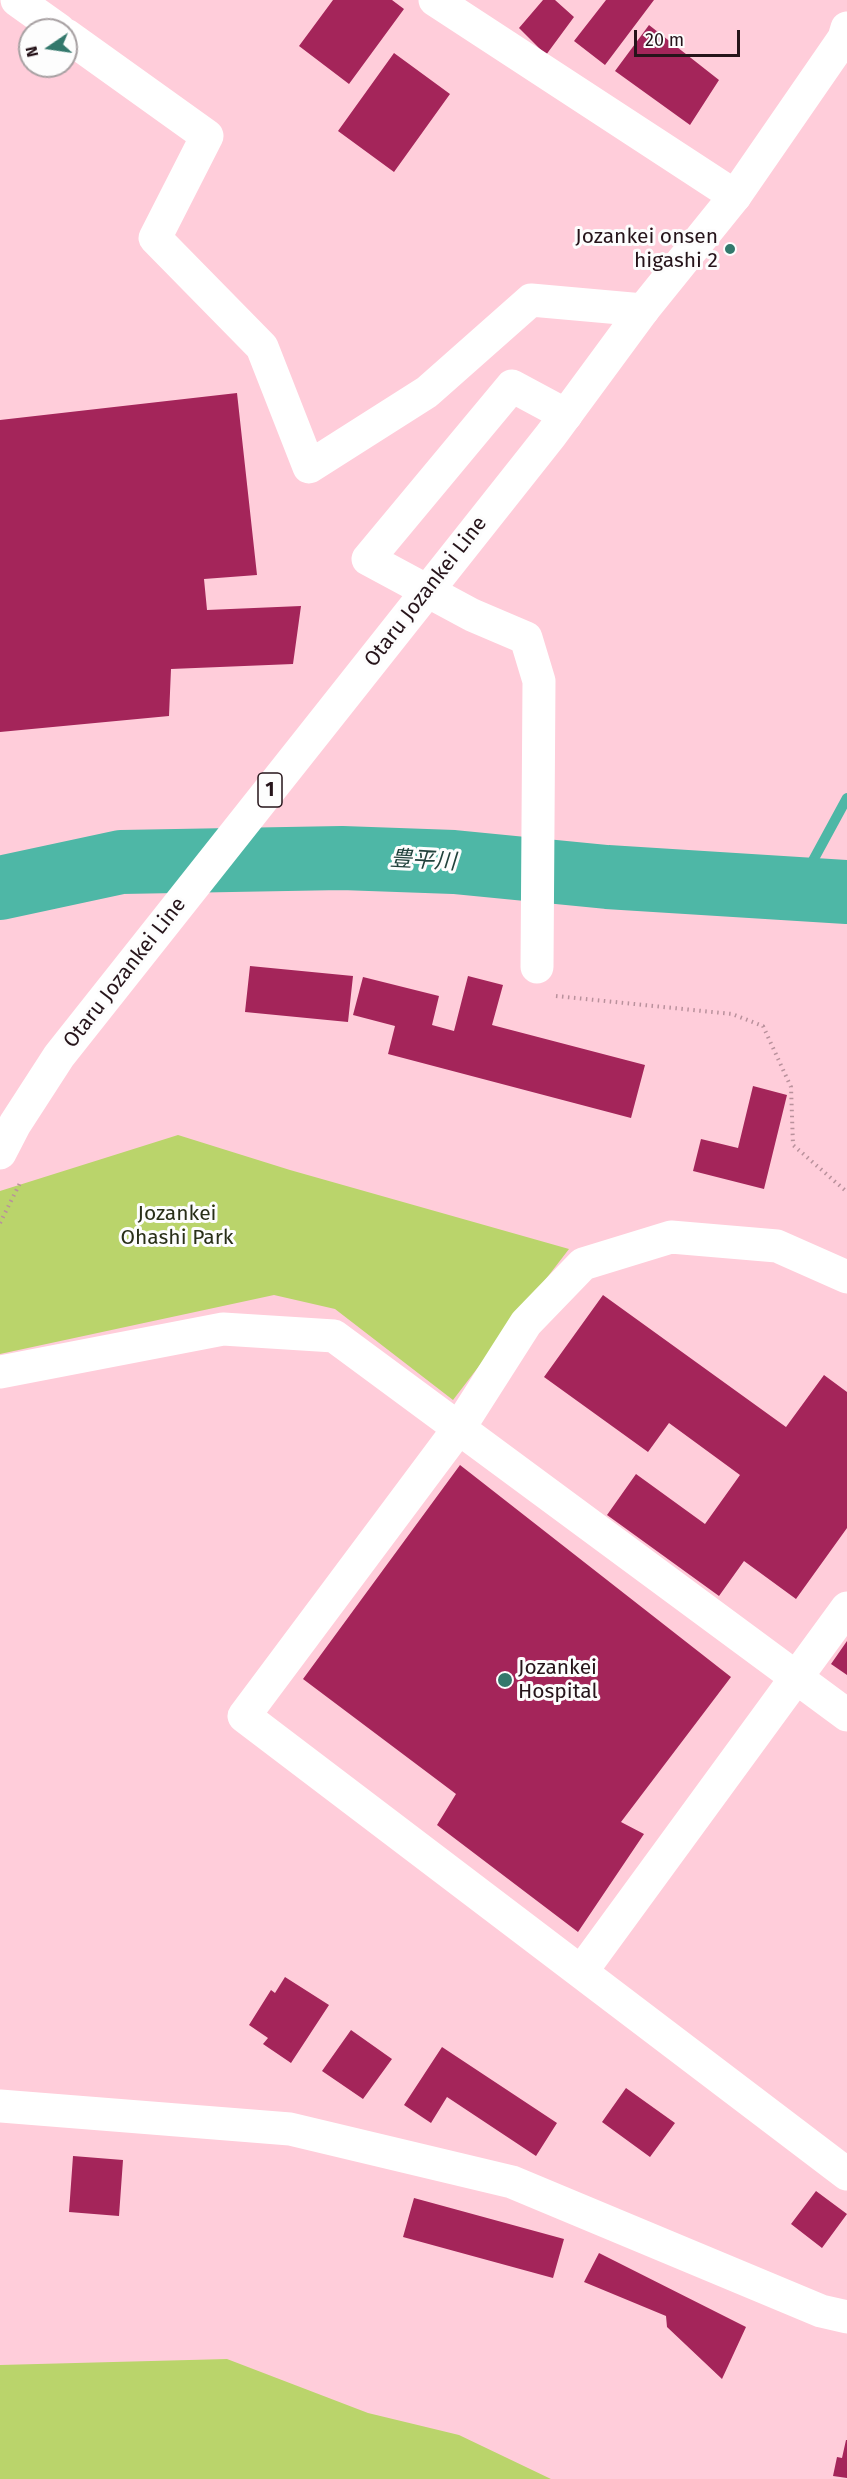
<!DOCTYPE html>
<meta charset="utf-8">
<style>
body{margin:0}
#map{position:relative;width:847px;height:2479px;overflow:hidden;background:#ffcdda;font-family:"Fira Sans",sans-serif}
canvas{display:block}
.north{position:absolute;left:18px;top:18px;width:60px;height:60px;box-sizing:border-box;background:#fdfdfd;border:2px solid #a7a0a2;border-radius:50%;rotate:257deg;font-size:16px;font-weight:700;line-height:24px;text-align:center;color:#26141a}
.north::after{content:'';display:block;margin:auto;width:21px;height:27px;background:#33786c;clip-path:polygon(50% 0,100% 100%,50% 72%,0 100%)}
.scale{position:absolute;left:634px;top:30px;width:106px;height:27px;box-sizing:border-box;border:3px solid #26141a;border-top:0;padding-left:8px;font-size:18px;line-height:21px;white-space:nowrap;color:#26141a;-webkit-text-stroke:4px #fdfdfd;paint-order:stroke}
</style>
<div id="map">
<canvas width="847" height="2479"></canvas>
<div class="north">N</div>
<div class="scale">20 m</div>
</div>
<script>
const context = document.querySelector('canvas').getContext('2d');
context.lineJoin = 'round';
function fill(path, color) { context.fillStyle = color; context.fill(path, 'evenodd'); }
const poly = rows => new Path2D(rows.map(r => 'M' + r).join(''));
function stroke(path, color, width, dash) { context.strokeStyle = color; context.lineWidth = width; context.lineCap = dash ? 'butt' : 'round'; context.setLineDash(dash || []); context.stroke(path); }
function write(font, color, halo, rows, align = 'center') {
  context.font = font + ' "Fira Sans","Noto Sans JP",sans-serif'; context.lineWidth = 6; context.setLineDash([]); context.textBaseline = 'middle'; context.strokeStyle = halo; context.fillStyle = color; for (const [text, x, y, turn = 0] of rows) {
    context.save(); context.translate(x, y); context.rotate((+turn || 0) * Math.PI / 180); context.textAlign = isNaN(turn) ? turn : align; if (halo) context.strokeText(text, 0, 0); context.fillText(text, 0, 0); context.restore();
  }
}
const green = poly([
 [178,1135,290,1170,569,1249,453,1400,335,1309,274,1295,0,1354,0,1191],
 [227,2359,368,2413,459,2435,551,2479,0,2479,0,2365]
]);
const stream = poly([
 [797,890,847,798]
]);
const river = poly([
 [0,888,121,862,342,858,454,862,607,877,847,892]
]);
const building = poly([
 [333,0,392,0,404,9,349,84,299,46],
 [543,0,555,0,574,17,546,55,519,28],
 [606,0,654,0,605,65,574,41],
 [649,25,719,80,690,125,615,71],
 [394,53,450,94,394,172,338,131],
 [237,393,257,575,204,579,207,610,301,606,293,664,171,669,169,716,0,732,0,420],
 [250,966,353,976,348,1022,245,1012],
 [468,976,503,985,492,1025,645,1065,631,1118,388,1054,395,1026,353,1015,363,977,439,996,432,1025,454,1031],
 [753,1086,787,1095,764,1189,693,1171,701,1139,738,1148],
 [603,1295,786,1427,824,1375,847,1392,847,1528,796,1599,744,1561,719,1596,607,1515,636,1474,705,1524,740,1475,669,1423,648,1452,544,1377],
 [460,1465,731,1677,621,1822,644,1834,578,1932,437,1825,456,1794,303,1679],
 [847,1641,847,1675,831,1664],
 [285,1977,329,2005,291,2063,263,2044,268,2038,249,2025,271,1990,275,1993],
 [351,2030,392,2059,363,2099,322,2071],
 [442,2047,557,2123,536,2156,447,2097,431,2123,404,2105],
 [626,2088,675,2123,650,2157,602,2122],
 [73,2156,123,2160,119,2216,69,2212],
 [816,2191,847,2214,822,2248,791,2224],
 [414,2198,564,2239,553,2278,403,2237],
 [599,2253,746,2327,722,2379,667,2327,666,2316,584,2282],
 [846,2440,847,2440,847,2478,833,2476,837,2457,842,2458]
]);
const path = poly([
 [556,996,732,1014,763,1026,791,1087,793,1145,847,1192],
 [0,1223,20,1183]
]);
const minor = poly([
 [17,0,59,30],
 [435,0,735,196],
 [66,35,207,136,155,238,262,347,309,467,427,392,531,300,643,310],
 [537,967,539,681,526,638,472,615,368,559,512,386,566,415],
 [847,1277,777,1246,671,1237,583,1264,526,1323,459,1428,244,1716,847,2174],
 [0,1372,223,1329,334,1336,847,1715],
 [581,1972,847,1608],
 [0,2106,290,2129,512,2182,821,2311,847,2317]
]);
const major = poly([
 [0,1153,15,1124,59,1056,551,435,643,310,735,196,844,38,847,28]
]);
const markers = [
 [730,249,6,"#33786c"],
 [505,1680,8,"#33786c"]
];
const shields = [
 [270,790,24]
];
const shieldNames = [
 ["1",270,790]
];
const poiNames = [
 ["Jozankei onsen",718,237],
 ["higashi 2",718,261],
 ["Jozankei",518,1668,"left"],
 ["Hospital",518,1692,"left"]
];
const streetNames = [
 ["Otaru Jozankei Line",426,592,-52],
 ["Otaru Jozankei Line",125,973,-52]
];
const parkNames = [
 ["Jozankei",177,1214],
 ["Ohashi Park",177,1238]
];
const waterNames = [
 ["豊平川",423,861,3]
];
fill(green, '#bad46b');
stroke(stream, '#4eb7a6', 10);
stroke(river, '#4eb7a6', 64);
fill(building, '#a4255a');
stroke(path, '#b9919c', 4, [1.5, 4.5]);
stroke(minor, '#fff', 33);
stroke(major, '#fff', 33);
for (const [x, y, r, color] of markers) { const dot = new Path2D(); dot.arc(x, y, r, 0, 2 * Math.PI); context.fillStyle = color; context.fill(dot); stroke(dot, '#fdfdfd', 2); }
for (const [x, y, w] of shields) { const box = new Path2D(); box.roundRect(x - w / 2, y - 17, w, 34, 4.5); context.fillStyle = '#fdfdfd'; context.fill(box); stroke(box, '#26141a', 1.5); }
write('bold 20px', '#26141a', null, shieldNames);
write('21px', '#26141a', '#fdfdfd', poiNames, 'right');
write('21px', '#26141a', '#fdfdfd', streetNames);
write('21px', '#292f18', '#fdfdfd', parkNames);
write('italic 22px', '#22423c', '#fdfdfd', waterNames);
</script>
